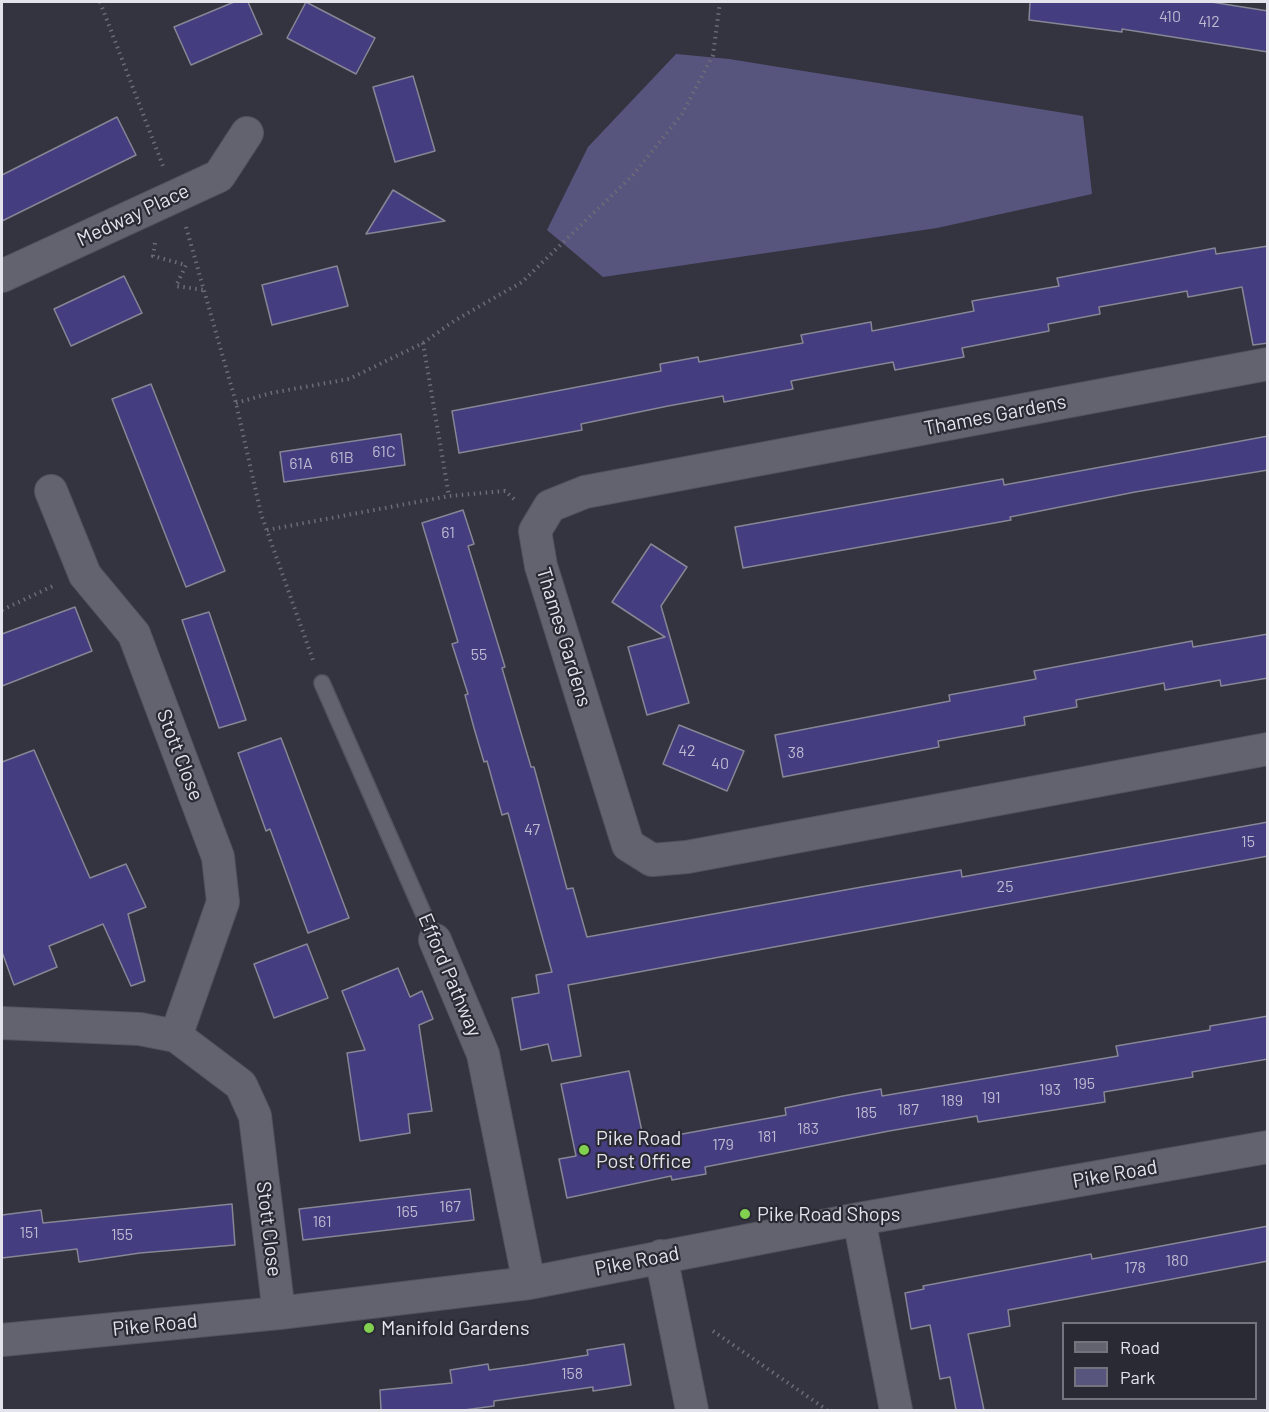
<!DOCTYPE html>
<style>
body{margin:0}
#map{position:relative;width:1269px;height:1412px;overflow:hidden;background:#343440;font-family:Barlow,sans-serif}
canvas{display:block}
.frame{position:absolute;inset:0;border:3px solid #e3e4eb;pointer-events:none}
.legend{position:absolute;left:1062px;top:1322px;width:195px;height:78px;box-sizing:border-box;background:#2a2a35;border:2px solid #74747e;margin:0;padding:8px 10px;list-style:none;font-size:18px;color:#e3e4eb}
.legend li{display:flex;align-items:center;gap:12px;height:30px}
.legend b{width:30px;border:2px solid #74747e}
</style>
<div id="map">
<canvas width="1269" height="1412"></canvas>
<div class="frame"></div>
<ul class="legend">
<li><b style="height:8px;background:#636370"></b>Road</li>
<li><b style="height:16px;background:#57557e"></b>Park</li>
</ul>
</div>
<script>
const context = document.querySelector('canvas').getContext('2d');
context.lineJoin = 'round';
function fill(path, color) { context.fillStyle = color; context.fill(path, 'evenodd'); }
const poly = rows => new Path2D(rows.map(r => 'M' + r).join(''));
function stroke(path, color, width, dash) { context.strokeStyle = color; context.lineWidth = width; context.lineCap = dash ? 'butt' : 'round'; context.setLineDash(dash || []); context.stroke(path); }
function write(font, color, halo, rows, align = 'center') {
  context.font = font + ' Barlow,sans-serif'; context.lineWidth = 4.5; context.setLineDash([]); context.textBaseline = 'middle'; context.strokeStyle = halo; context.fillStyle = color; for (const [text, x, y, turn = 0] of rows) {
    context.save(); context.translate(x, y); context.rotate((+turn || 0) * Math.PI / 180); context.textAlign = isNaN(turn) ? turn : align; if (halo) context.strokeText(text, 0, 0); context.fillText(text, 0, 0); context.restore();
  }
}
const green = poly([
 [676,54,729,59,1083,116,1092,194,937,228,603,277,547,230,588,147]
]);
const building = poly([
 [234,2,248,2,262,34,191,65,174,27,234,2],
 [306,2,375,38,356,74,287,38,306,2],
 [1030,2,1211,2,1268,11,1268,52,1122,29,1122,32,1029,20,1030,2],
 [413,76,435,151,395,162,373,87,413,76],
 [117,117,136,155,2,221,2,175,117,117],
 [393,190,445,221,366,234,393,190],
 [1268,246,1268,343,1253,345,1242,287,1188,297,1187,291,1099,307,1100,314,1048,324,1049,331,962,348,964,357,895,370,893,362,844,371,791,381,793,389,724,402,723,396,668,406,581,424,582,430,459,453,452,411,661,371,660,364,698,357,699,362,803,343,801,335,871,322,872,331,974,311,972,301,1059,286,1057,278,1215,248,1216,254,1268,246],
 [337,266,348,306,272,325,262,285,337,266],
 [124,276,142,313,71,346,54,309,124,276],
 [151,384,225,571,186,587,112,399,151,384],
 [401,434,405,465,284,482,280,452,401,434],
 [1268,436,1268,470,1135,492,1010,517,1011,520,743,568,735,527,1003,479,1004,485,1268,436],
 [463,510,474,544,468,546,505,667,502,668,531,767,534,767,567,889,573,888,587,937,867,886,961,870,962,877,1268,822,1268,856,568,985,581,1056,552,1061,548,1044,521,1050,512,998,539,993,536,975,552,972,508,813,502,815,487,761,484,762,474,728,465,695,468,694,452,644,458,642,422,523,463,510],
 [651,544,687,567,661,606,689,703,647,715,628,647,665,637,612,602,651,544],
 [75,607,92,651,2,686,2,634,75,607],
 [209,612,246,720,219,728,182,620,209,612],
 [1268,634,1268,678,1221,686,1220,680,1165,690,1164,683,1076,700,1077,707,1024,717,1025,725,938,741,939,747,783,777,775,735,950,701,949,695,1036,679,1034,671,1192,641,1193,647,1268,634],
 [679,725,744,751,727,791,663,764,679,725],
 [281,738,349,918,308,933,270,829,266,831,238,753,281,738],
 [34,750,90,878,126,864,146,907,128,914,145,981,131,986,103,924,49,946,57,967,14,985,2,952,2,762,34,750],
 [307,944,328,998,274,1018,254,964,307,944],
 [398,968,410,997,422,991,433,1019,419,1025,432,1111,408,1114,410,1133,360,1141,347,1053,365,1050,342,991,398,968],
 [1268,1016,1268,1059,1192,1072,1193,1077,1104,1092,1105,1102,978,1122,977,1116,889,1131,705,1167,706,1174,672,1180,671,1176,567,1198,559,1159,576,1156,561,1084,629,1071,644,1141,786,1115,785,1108,843,1096,881,1089,882,1096,1118,1056,1116,1046,1210,1030,1210,1026,1268,1016],
 [470,1189,474,1220,303,1240,299,1209,470,1189],
 [232,1204,235,1245,140,1253,79,1262,77,1249,2,1258,2,1215,41,1210,43,1223,232,1204],
 [1268,1226,1268,1261,1008,1310,1010,1326,968,1334,984,1410,956,1410,950,1377,940,1379,930,1325,911,1329,905,1293,924,1289,923,1286,1091,1254,1092,1259,1268,1226],
 [624,1344,631,1385,593,1391,593,1387,494,1401,494,1406,464,1410,381,1410,380,1390,452,1383,450,1370,488,1364,489,1370,526,1365,588,1355,587,1350,624,1344]
]);
const path = poly([
 [100,2,163,166],
 [186,227,236,403,261,514,313,660],
 [155,243,153,256,186,265,176,286,204,290],
 [423,343,449,496,505,491,515,500],
 [236,403,271,393,349,379,423,343,454,321,522,282,633,175,682,114,713,55,720,2],
 [267,530,449,496],
 [2,610,53,586],
 [713,1331,827,1410]
]);
const lane = poly([
 [322,683,435,940]
]);
const street = poly([
 [2,276,219,176,247,133],
 [1268,364,585,492,550,506,535,531,541,566,628,845,652,860,687,857,1268,749],
 [51,491,85,575,134,634,218,857,223,902,176,1036],
 [435,940,483,1054,529,1283],
 [2,1023,140,1029,176,1036,241,1085,255,1116,279,1313],
 [859,1219,896,1410],
 [661,1256,692,1410],
 [2,1340,279,1313,529,1283,859,1219,1268,1147]
]);
const markers = [
 [584,1150,6,"#82d04f"],
 [745,1214,6,"#82d04f"],
 [369,1328,6,"#82d04f"]
];
const numberNames = [
 ["410",1170,17],
 ["412",1209,22],
 ["61C",384,452],
 ["61B",342,458],
 ["61A",301,464],
 ["61",448,533],
 ["55",479,655],
 ["42",687,751],
 ["38",796,753],
 ["40",720,764],
 ["47",532,830],
 ["15",1248,842],
 ["25",1005,887],
 ["195",1084,1084],
 ["193",1050,1090],
 ["191",991,1098],
 ["189",952,1101],
 ["187",908,1110],
 ["185",866,1113],
 ["183",808,1129],
 ["181",767,1137],
 ["179",723,1145],
 ["167",450,1207],
 ["165",407,1212],
 ["161",322,1222],
 ["151",29,1233],
 ["155",122,1235],
 ["180",1177,1261],
 ["178",1135,1268],
 ["158",572,1374]
];
const streetNames = [
 ["Medway Place",133,215,-25],
 ["Thames Gardens",995,415,-11],
 ["Thames Gardens",564,637,73],
 ["Stott Close",180,755,69],
 ["Efford Pathway",450,975,67],
 ["Pike Road",1115,1174,-10],
 ["Stott Close",269,1229,83],
 ["Pike Road",637,1261,-11],
 ["Pike Road",155,1325,-6]
];
const poiNames = [
 ["Pike Road",596,1138],
 ["Post Office",596,1161],
 ["Pike Road Shops",757,1214],
 ["Manifold Gardens",381,1328]
];
fill(green, '#57557e');
fill(building, '#443d80');
stroke(building, '#868795', 1.5);
stroke(lane, '#53535d', 18);
stroke(street, '#53535d', 34);
stroke(path, '#6c6c77', 4, [1.5, 4.5]);
stroke(lane, '#636370', 15);
stroke(street, '#636370', 32);
for (const [x, y, r, color] of markers) { const dot = new Path2D(); dot.arc(x, y, r, 0, 2 * Math.PI); context.fillStyle = color; context.fill(dot); stroke(dot, '#2a2a35', 2); }
write('16px', '#bbbad0', null, numberNames);
write('20px', '#e3e4eb', '#2a2a35', streetNames);
write('20px', '#e3e4eb', '#2a2a35', poiNames, 'left');
</script>
